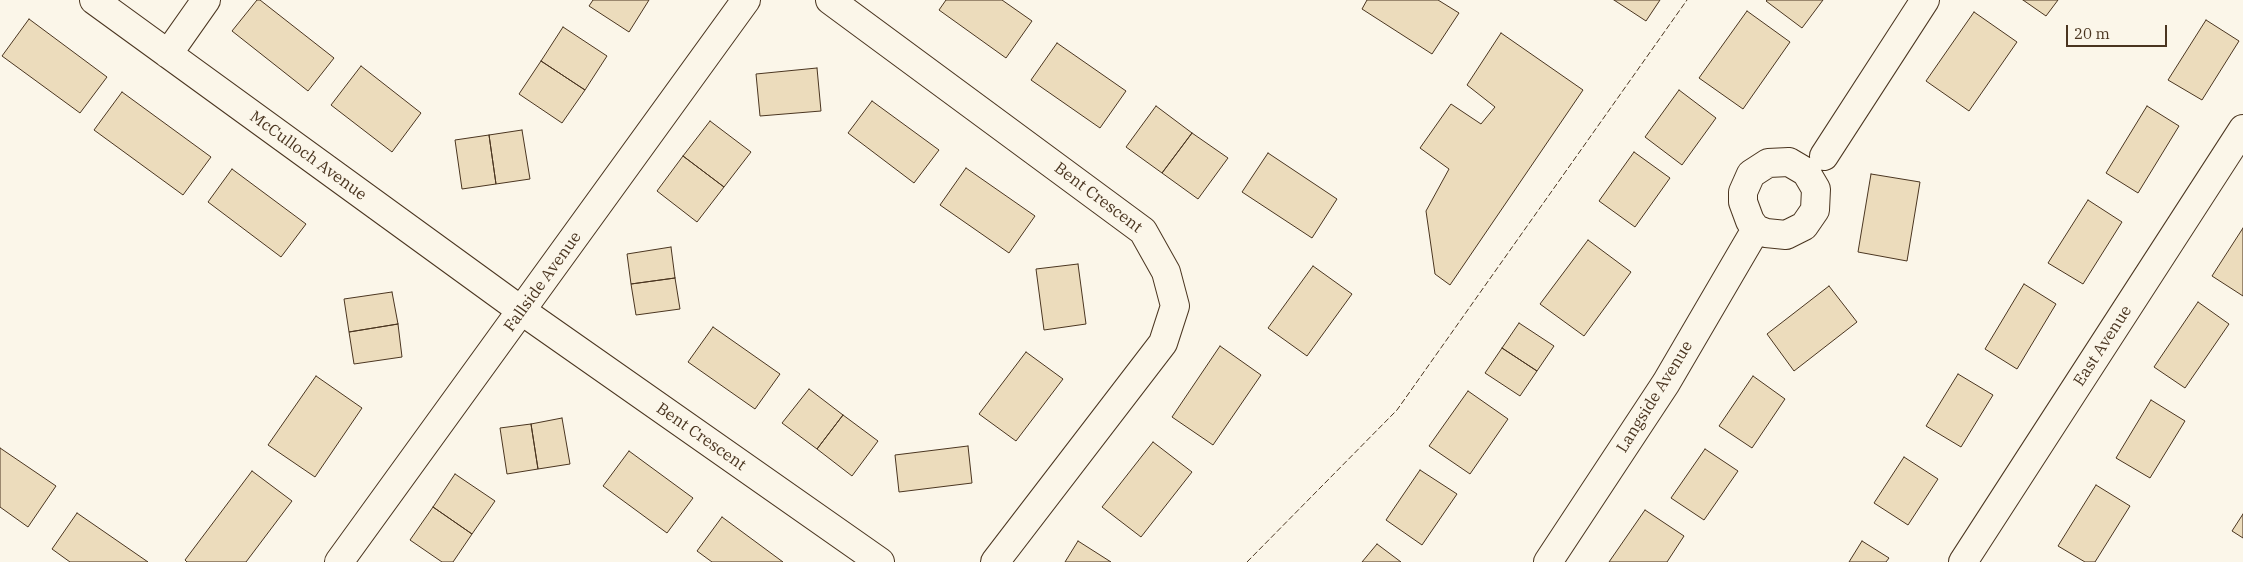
<!DOCTYPE html>
<style>
body{margin:0}
#map{position:relative;width:2243px;height:562px;overflow:hidden;background:#fbf6e9;font-family:"IBM Plex Serif",serif}
canvas{display:block}
.scale{position:absolute;left:2066px;top:25px;width:101px;height:22px;box-sizing:border-box;border:2px solid #4a3520;border-top:0;padding-left:6px;font-size:15px;line-height:18px;white-space:nowrap;color:#4a3520;-webkit-text-stroke:4px #fbf6e9;paint-order:stroke}
</style>
<div id="map">
<canvas width="2243" height="562"></canvas>
<div class="scale">20 m</div>
</div>
<script>
const context = document.querySelector('canvas').getContext('2d');
context.lineJoin = 'round';
function fill(path, color) { context.fillStyle = color; context.fill(path, 'evenodd'); }
const poly = rows => new Path2D(rows.map(r => 'M' + r).join(''));
function stroke(path, color, width, dash) { context.strokeStyle = color; context.lineWidth = width; context.lineCap = dash ? 'butt' : 'round'; context.setLineDash(dash || []); context.stroke(path); }
function write(font, color, halo, rows, align = 'center') {
  context.font = font + ' "IBM Plex Serif",serif'; context.lineWidth = 4; context.setLineDash([]); context.textBaseline = 'middle'; context.strokeStyle = halo; context.fillStyle = color; for (const [text, x, y, turn = 0] of rows) {
    context.save(); context.translate(x, y); context.rotate((+turn || 0) * Math.PI / 180); context.textAlign = isNaN(turn) ? turn : align; if (halo) context.strokeText(text, 0, 0); context.fillText(text, 0, 0); context.restore();
  }
}
const building = poly([
 [257,0,260,0,334,58,308,91,232,31,257,0],
 [593,0,649,0,629,32,589,6,593,0],
 [946,0,1002,0,1032,21,1006,58,939,10,946,0],
 [1367,0,1438,0,1459,13,1432,54,1362,9,1367,0],
 [1614,0,1660,0,1646,21,1614,0],
 [1767,0,1823,0,1802,28,1766,1,1767,0],
 [2023,0,2058,0,2046,16,2023,0],
 [1747,11,1790,42,1743,109,1699,78,1747,11],
 [1974,12,2017,42,1969,111,1926,81,1974,12],
 [29,19,107,77,80,113,2,56,29,19],
 [2206,20,2239,41,2202,100,2168,80,2206,20],
 [563,27,607,56,585,90,541,61,563,27],
 [1501,33,1583,90,1450,285,1435,274,1426,211,1449,169,1420,148,1451,104,1481,124,1495,107,1467,85,1501,33],
 [1057,43,1126,91,1100,128,1031,80,1057,43],
 [541,61,585,90,562,123,519,94,541,61],
 [361,66,421,113,392,152,331,105,361,66],
 [817,68,821,111,760,116,756,74,817,68],
 [1679,90,1716,118,1682,165,1645,137,1679,90],
 [122,92,211,157,183,195,94,130,122,92],
 [872,101,939,150,914,183,848,133,872,101],
 [1156,106,1192,133,1162,173,1126,147,1156,106],
 [2147,106,2179,126,2138,193,2106,173,2147,106],
 [710,121,751,152,724,187,683,156,710,121],
 [522,130,530,179,496,184,489,135,522,130],
 [1192,133,1228,158,1198,199,1162,173,1192,133],
 [489,135,496,184,462,189,455,140,489,135],
 [1634,152,1670,178,1635,227,1599,201,1634,152],
 [1268,153,1337,199,1312,238,1242,192,1268,153],
 [683,156,724,187,697,222,657,191,683,156],
 [966,168,1035,216,1009,253,940,205,966,168],
 [232,169,306,224,281,257,208,202,232,169],
 [1871,174,1920,182,1907,261,1858,252,1871,174],
 [2088,200,2122,222,2083,284,2048,263,2088,200],
 [2243,228,2243,296,2212,276,2243,228],
 [1588,240,1631,272,1584,336,1540,304,1588,240],
 [671,247,675,278,631,284,627,254,671,247],
 [1078,264,1086,324,1044,330,1036,269,1078,264],
 [1313,266,1352,294,1307,356,1268,328,1313,266],
 [675,278,680,309,636,315,631,284,675,278],
 [2024,284,2056,304,2017,369,1985,349,2024,284],
 [1829,286,1857,322,1794,371,1767,334,1829,286],
 [392,292,398,324,349,332,344,299,392,292],
 [2198,302,2229,324,2185,388,2154,367,2198,302],
 [1519,323,1554,346,1537,371,1502,348,1519,323],
 [398,324,402,357,354,364,349,332,398,324],
 [713,327,780,374,755,409,688,362,713,327],
 [1220,346,1261,375,1213,445,1172,417,1220,346],
 [1502,348,1537,371,1520,396,1485,373,1502,348],
 [1026,352,1063,379,1016,441,979,414,1026,352],
 [1958,374,1993,395,1961,447,1926,426,1958,374],
 [316,376,362,408,315,477,268,445,316,376],
 [1753,376,1785,399,1752,448,1719,426,1753,376],
 [809,389,843,415,817,449,782,423,809,389],
 [1468,391,1508,419,1470,474,1429,446,1468,391],
 [2151,400,2185,421,2150,478,2116,458,2151,400],
 [843,415,878,441,852,476,817,449,843,415],
 [562,418,570,464,538,469,531,424,562,418],
 [531,424,538,469,507,474,500,428,531,424],
 [1153,442,1192,472,1141,537,1102,507,1153,442],
 [968,446,972,483,899,492,895,455,968,446],
 [0,448,56,486,28,527,0,507,0,448],
 [1705,449,1738,471,1704,520,1671,498,1705,449],
 [629,451,693,498,667,533,603,486,629,451],
 [1904,457,1938,479,1908,525,1874,503,1904,457],
 [1420,470,1457,494,1422,545,1386,520,1420,470],
 [252,471,292,501,246,562,187,562,185,560,252,471],
 [455,474,495,501,472,534,433,507,455,474],
 [2096,485,2130,506,2095,562,2085,562,2058,546,2096,485],
 [433,507,472,534,453,562,442,562,410,540,433,507],
 [1645,510,1684,536,1667,562,1609,562,1645,510],
 [77,513,148,562,70,562,52,549,77,513],
 [2243,514,2243,538,2232,531,2243,514],
 [722,517,783,562,712,562,697,551,722,517],
 [1078,541,1111,562,1065,562,1078,541],
 [1862,541,1889,558,1886,562,1849,562,1862,541],
 [1377,544,1401,562,1362,562,1377,544]
]);
const minor = poly([
 [94,0,522,311,880,562],
 [830,0,1143,231,1166,272,1175,306,1163,343,995,562],
 [168,54,206,0],
 [1824,156,1925,0],
 [1789,162,1806,172,1816,189,1815,210,1804,226,1786,235,1766,233,1756,229,1750,221,1743,202,1743,192,1751,174,1768,163,1789,162],
 [1548,562,1666,383,1756,229],
 [1963,562,2243,129]
]);
const tertiary = poly([
 [339,562,746,0]
]);
const fence = poly([
 [1247,562,1397,410,1687,0]
]);
const streetNames = [
 ["McCulloch Avenue",308,156,36],
 ["Bent Crescent",1098,198,37],
 ["Fallside Avenue",543,282,-54],
 ["East Avenue",2103,346,-57],
 ["Langside Avenue",1655,397,-58],
 ["Bent Crescent",701,437,35]
];
fill(building, '#ecdcbc');
stroke(building, '#4a3520', 1);
stroke(minor, '#4a3520', 30);
stroke(tertiary, '#4a3520', 30);
stroke(minor, '#fbf6e9', 28);
stroke(tertiary, '#fbf6e9', 28);
stroke(fence, '#4a3520', 1, [6, 2.5]);
write('16px', '#4a3520', '#fbf6e9', streetNames);
</script>
